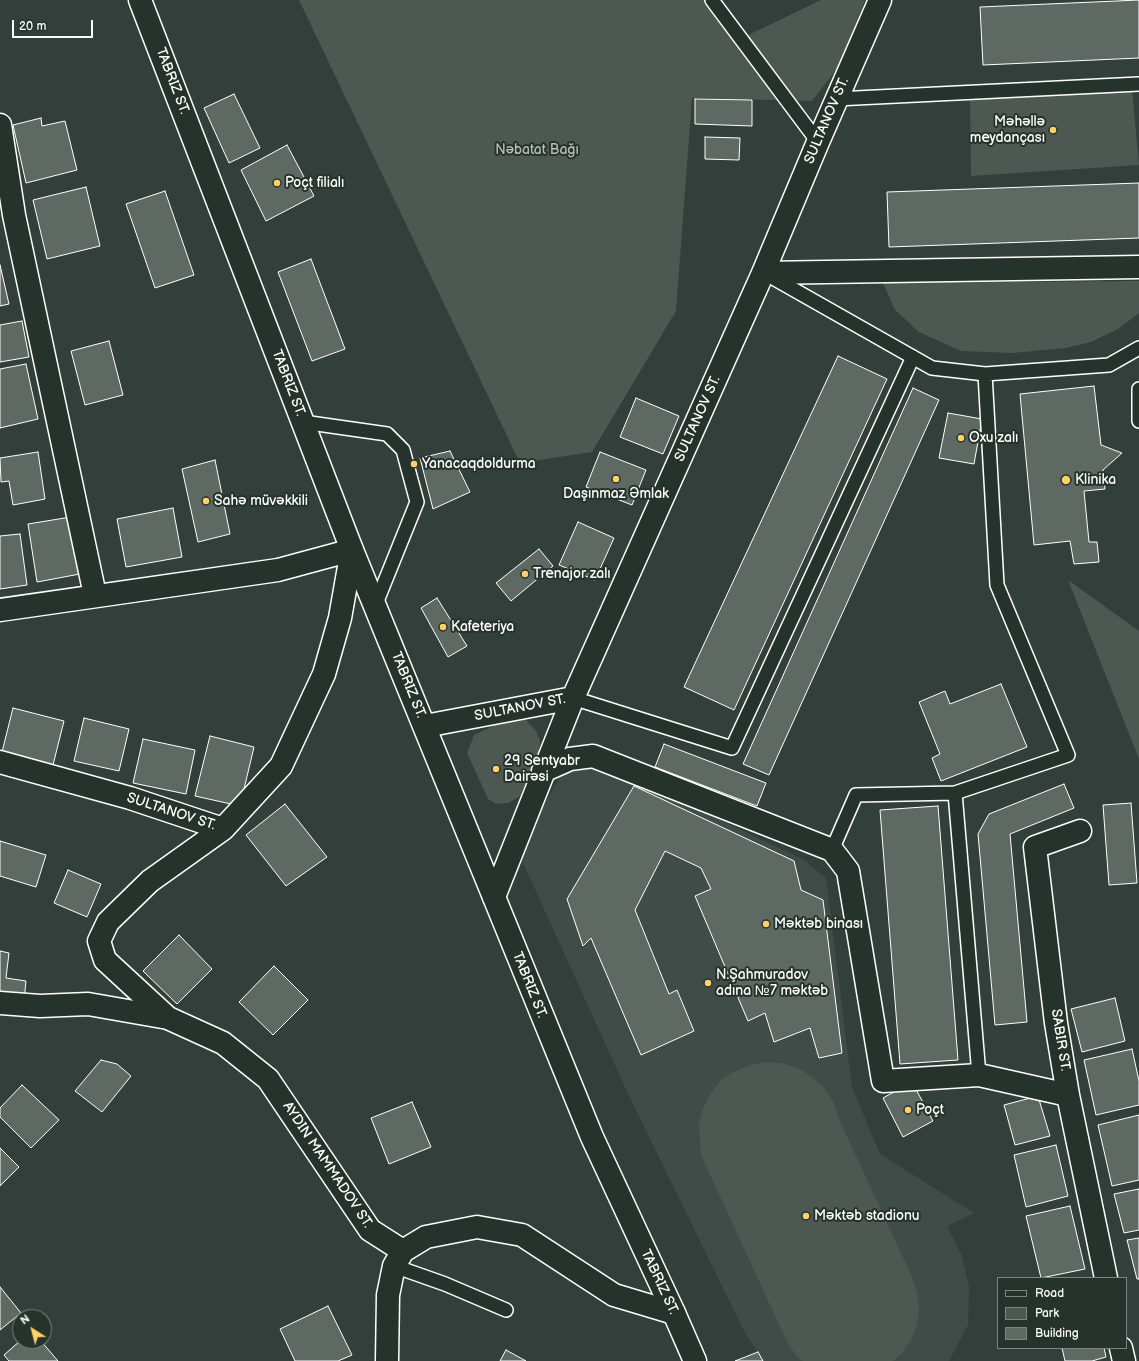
<!DOCTYPE html>
<meta charset="utf-8">
<style>
body{margin:0}
#map{position:relative;width:1139px;height:1361px;overflow:hidden;background:#333f3a;font-family:"Balsamiq Sans",sans-serif}
canvas{display:block}
.legend{position:absolute;left:997px;top:1277px;width:130px;height:72px;box-sizing:border-box;background:#26332d;border:1px solid #7d8581;margin:0;padding:5px 7px;list-style:none;font-size:12px;color:#fff}
.legend li{display:flex;align-items:center;gap:8px;height:20px}
.legend b{width:20px;border:1px solid #7d8581}
.north{position:absolute;left:12px;top:1309px;width:40px;height:40px;box-sizing:border-box;background:#26332d;border:1px solid #7d8581;border-radius:50%;rotate:324deg;font-size:11px;font-weight:700;line-height:16px;text-align:center;color:#fff}
.north::after{content:'';display:block;margin:auto;width:14px;height:18px;background:#ffd166;clip-path:polygon(50% 0,100% 100%,50% 72%,0 100%)}
.scale{position:absolute;left:12px;top:20px;width:81px;height:18px;box-sizing:border-box;border:2px solid #fff;border-top:0;padding-left:5px;font-size:12px;line-height:14px;white-space:nowrap;color:#fff;-webkit-text-stroke:3px #26332d;paint-order:stroke}
</style>
<div id="map">
<canvas width="1139" height="1361"></canvas>
<ul class="legend">
<li><b style="height:5px;background:#26332d"></b>Road</li>
<li><b style="height:11px;background:#4d5853"></b>Park</li>
<li><b style="height:11px;background:#5f6964"></b>Building</li>
</ul>
<div class="north">N</div>
<div class="scale">20 m</div>
</div>
<script>
const context = document.querySelector('canvas').getContext('2d');
context.lineJoin = 'round';
function fill(path, color) { context.fillStyle = color; context.fill(path, 'evenodd'); }
const poly = rows => new Path2D(rows.map(r => 'M' + r).join(''));
function stroke(path, color, width, dash) { context.strokeStyle = color; context.lineWidth = width; context.lineCap = dash ? 'butt' : 'round'; context.setLineDash(dash || []); context.stroke(path); }
function write(font, color, halo, rows, align = 'center') {
  context.font = font + ' "Balsamiq Sans",sans-serif'; context.lineWidth = 4; context.setLineDash([]); context.textBaseline = 'middle'; context.strokeStyle = halo; context.fillStyle = color; for (const [text, x, y, turn = 0] of rows) {
    context.save(); context.translate(x, y); context.rotate((+turn || 0) * Math.PI / 180); context.textAlign = isNaN(turn) ? turn : align; if (halo) context.strokeText(text, 0, 0); context.fillText(text, 0, 0); context.restore();
  }
}
const built = poly([
 [591,759,804,860,826,878,852,1087,880,1154,974,1213,947,1226,962,1256,969,1287,968,1325,949,1361,763,1361,744,1331,628,1094,518,852,560,777,576,764]
]);
const green = poly([
 [299,0,707,0,734,42,821,0,865,0,839,66,812,101,692,98,676,311,592,452,520,463],
 [1132,89,1139,165,971,176,970,98],
 [1139,281,1139,313,1118,329,1091,342,1066,348,1012,353,961,351,919,332,895,310,883,283],
 [1068,580,1139,631,1139,759],
 [525,719,536,731,540,740,539,751,520,796,508,803,496,804,488,799,467,753,474,735,506,720],
 [766,1062,782,1063,798,1068,812,1077,824,1088,833,1101,838,1117,912,1277,917,1292,919,1308,917,1325,911,1340,902,1353,893,1361,803,1361,799,1359,789,1345,782,1331,701,1155,699,1123,703,1108,711,1093,721,1080,735,1071,750,1065]
]);
const building = poly([
 [1139,0,1139,58,983,65,980,7,1139,0],
 [234,94,260,148,229,163,204,108,234,94],
 [695,99,752,100,752,126,695,124,695,99],
 [41,118,42,126,65,121,77,170,26,183,13,125,41,118],
 [705,137,740,138,739,160,705,159,705,137],
 [287,145,314,196,266,221,241,170,287,145],
 [1139,183,1139,238,889,247,887,192,1139,183],
 [86,187,100,246,47,259,33,200,86,187],
 [165,191,194,275,155,288,126,204,165,191],
 [311,259,345,349,312,361,278,272,311,259],
 [0,265,9,304,0,306,0,265],
 [22,321,29,357,0,362,0,325,22,321],
 [109,341,123,395,85,405,71,351,109,341],
 [838,356,887,379,734,710,684,687,838,356],
 [26,364,38,419,0,428,0,369,26,364],
 [1094,386,1101,445,1122,453,1103,470,1105,489,1084,491,1089,542,1097,542,1099,562,1074,564,1070,541,1034,545,1020,394,1094,386],
 [913,388,939,400,769,775,743,764,913,388],
 [636,398,679,416,663,454,620,437,636,398],
 [948,413,982,419,974,464,939,458,948,413],
 [450,451,470,492,433,509,420,458,450,451],
 [38,452,45,499,13,505,9,481,1,482,0,458,38,452],
 [600,452,646,470,632,505,586,487,600,452],
 [215,460,230,534,198,542,182,469,215,460],
 [173,508,182,557,126,567,117,519,173,508],
 [71,517,80,574,37,582,28,524,71,517],
 [578,522,614,538,595,580,559,565,578,522],
 [20,534,27,585,0,589,0,536,20,534],
 [539,549,553,566,511,601,496,583,539,549],
 [437,598,467,646,448,657,421,608,437,598],
 [1001,684,1027,747,941,781,932,758,940,754,919,702,945,691,950,704,1001,684],
 [13,708,64,721,53,765,2,752,13,708],
 [84,718,129,729,119,771,74,761,84,718],
 [210,736,254,747,240,806,195,796,210,736],
 [143,739,195,750,186,794,133,783,143,739],
 [664,744,766,783,757,806,655,767,664,744],
 [1064,784,1074,808,1010,834,1027,1022,995,1025,978,834,989,814,1064,784],
 [634,786,794,861,801,890,823,900,842,1053,819,1058,810,1028,774,1042,765,1013,748,1021,695,896,711,889,701,868,665,851,635,910,669,994,677,990,694,1031,641,1055,591,938,583,946,567,899,634,786],
 [1131,803,1137,883,1109,885,1103,805,1131,803],
 [285,804,327,857,286,886,246,835,285,804],
 [938,806,958,1060,900,1064,880,810,938,806],
 [0,841,46,855,36,887,0,876,0,841],
 [68,870,101,884,87,917,54,903,68,870],
 [179,935,212,969,177,1004,143,971,179,935],
 [0,951,9,953,6,978,26,981,24,1001,0,998,0,951],
 [274,966,308,1000,273,1035,239,1002,274,966],
 [1115,998,1125,1041,1082,1052,1071,1009,1115,998],
 [1132,1049,1139,1081,1139,1105,1096,1115,1084,1060,1132,1049],
 [101,1060,117,1064,131,1076,102,1112,75,1091,101,1060],
 [912,1082,933,1121,903,1137,883,1098,912,1082],
 [22,1085,59,1120,31,1148,0,1117,0,1108,22,1085],
 [1038,1096,1050,1136,1015,1145,1004,1105,1038,1096],
 [412,1102,431,1147,389,1164,371,1118,412,1102],
 [1139,1115,1139,1180,1112,1186,1098,1125,1139,1115],
 [1056,1145,1068,1196,1026,1207,1014,1155,1056,1145],
 [0,1148,19,1167,0,1186,0,1148],
 [1139,1189,1139,1230,1124,1233,1114,1194,1139,1189],
 [1070,1206,1085,1269,1041,1278,1026,1216,1070,1206],
 [1139,1238,1139,1279,1137,1279,1127,1240,1139,1238],
 [0,1287,21,1313,0,1330,0,1287],
 [328,1306,352,1355,338,1361,295,1361,280,1329,328,1306],
 [20,1341,41,1341,58,1361,9,1361,4,1355,20,1341],
 [1062,1348,1104,1348,1106,1357,1092,1361,1065,1361,1062,1348],
 [506,1350,526,1361,500,1361,506,1350],
 [758,1352,763,1361,735,1361,758,1352]
]);
const lane = poly([
 [712,0,818,142],
 [836,99,1139,84],
 [768,275,932,368,985,374,1109,365,1139,348],
 [1139,389,1139,421],
 [303,422,387,434,403,450,417,502,375,606],
 [573,698,732,748,913,357],
 [955,793,979,1075],
 [832,850,856,795,955,793,1068,755,997,585,985,374],
 [394,1266,445,1284,506,1310]
]);
const street = poly([
 [0,125,14,215,95,595],
 [763,273,1139,267],
 [0,610,278,570,352,550,340,618,324,674,281,766,223,829,130,798,0,762],
 [425,726,573,698,763,273,818,142,880,0],
 [543,771,570,759,593,756,832,850,848,871,883,1081,979,1075,1068,1095],
 [1080,831,1035,847,1056,1023,1068,1095,1106,1278],
 [494,897,573,698],
 [0,1003,40,1006,88,1004,168,1018,223,1043,268,1079,370,1230,403,1251,426,1237,477,1227,522,1235,614,1295,674,1313],
 [168,1018,105,960,99,941,108,922,150,881,223,829],
 [1121,1348,1124,1361],
 [387,1361,388,1295,394,1266,403,1251]
]);
const secondary = poly([
 [140,0,352,550,494,897,592,1137,674,1313,695,1361]
]);
const markers = [
 [1053,130,4,"#ffd166"],
 [277,183,4,"#ffd166"],
 [961,438,4,"#ffd166"],
 [414,464,4,"#ffd166"],
 [616,479,4,"#ffd166"],
 [1066,480,5,"#ffd166"],
 [206,501,4,"#ffd166"],
 [525,574,4,"#ffd166"],
 [443,627,4,"#ffd166"],
 [496,769,4,"#ffd166"],
 [766,924,4,"#ffd166"],
 [708,983,4,"#ffd166"],
 [908,1110,4,"#ffd166"],
 [806,1216,4,"#ffd166"]
];
const streetNames = [
 ["TABRIZ ST.",172,81,69],
 ["SULTANOV ST.",827,121,-67],
 ["TABRIZ ST.",288,383,69],
 ["SULTANOV ST.",698,419,-66],
 ["TABRIZ ST.",408,685,68],
 ["SULTANOV ST.",520,708,-11],
 ["SULTANOV ST.",171,812,18],
 ["TABRIZ ST.",529,985,68],
 ["SABIR ST.",1060,1040,81],
 ["AYDIN MAMMADOV ST.",327,1165,56],
 ["TABRIZ ST.",659,1282,65]
];
const poiNames = [
 ["Məhəllə",1045,122,"right"],
 ["meydançası",1045,138,"right"],
 ["Poçt filialı",285,183],
 ["Oxu zalı",969,438],
 ["Yanacaqdoldurma",422,464],
 ["Klinika",1075,480],
 ["Daşınmaz Əmlak",616,494,"center"],
 ["Sahə müvəkkili",214,501],
 ["Trenajor zalı",533,574],
 ["Kafeteriya",451,627],
 ["29 Sentyabr",504,761],
 ["Dairəsi",504,777],
 ["Məktəb binası",774,924],
 ["N.Şahmuradov",716,975],
 ["adına №7 məktəb",716,991],
 ["Poçt",916,1110],
 ["Məktəb stadionu",814,1216]
];
const parkNames = [
 ["Nəbatat Bağı",537,150]
];
fill(built, '#404c47');
fill(green, '#4d5853');
fill(building, '#5f6964');
stroke(building, '#fff', 1);
stroke(lane, '#fff', 16);
stroke(street, '#fff', 25);
stroke(secondary, '#fff', 25);
stroke(lane, '#26332d', 13);
stroke(street, '#26332d', 22);
stroke(secondary, '#26332d', 22);
for (const [x, y, r, color] of markers) { const dot = new Path2D(); dot.arc(x, y, r, 0, 2 * Math.PI); context.fillStyle = color; context.fill(dot); stroke(dot, '#26332d', 1.5); }
write('14px', '#fff', '#26332d', streetNames);
write('14px', '#fff', '#26332d', poiNames, 'left');
write('14px', '#b8bcba', '#26332d', parkNames);
</script>
